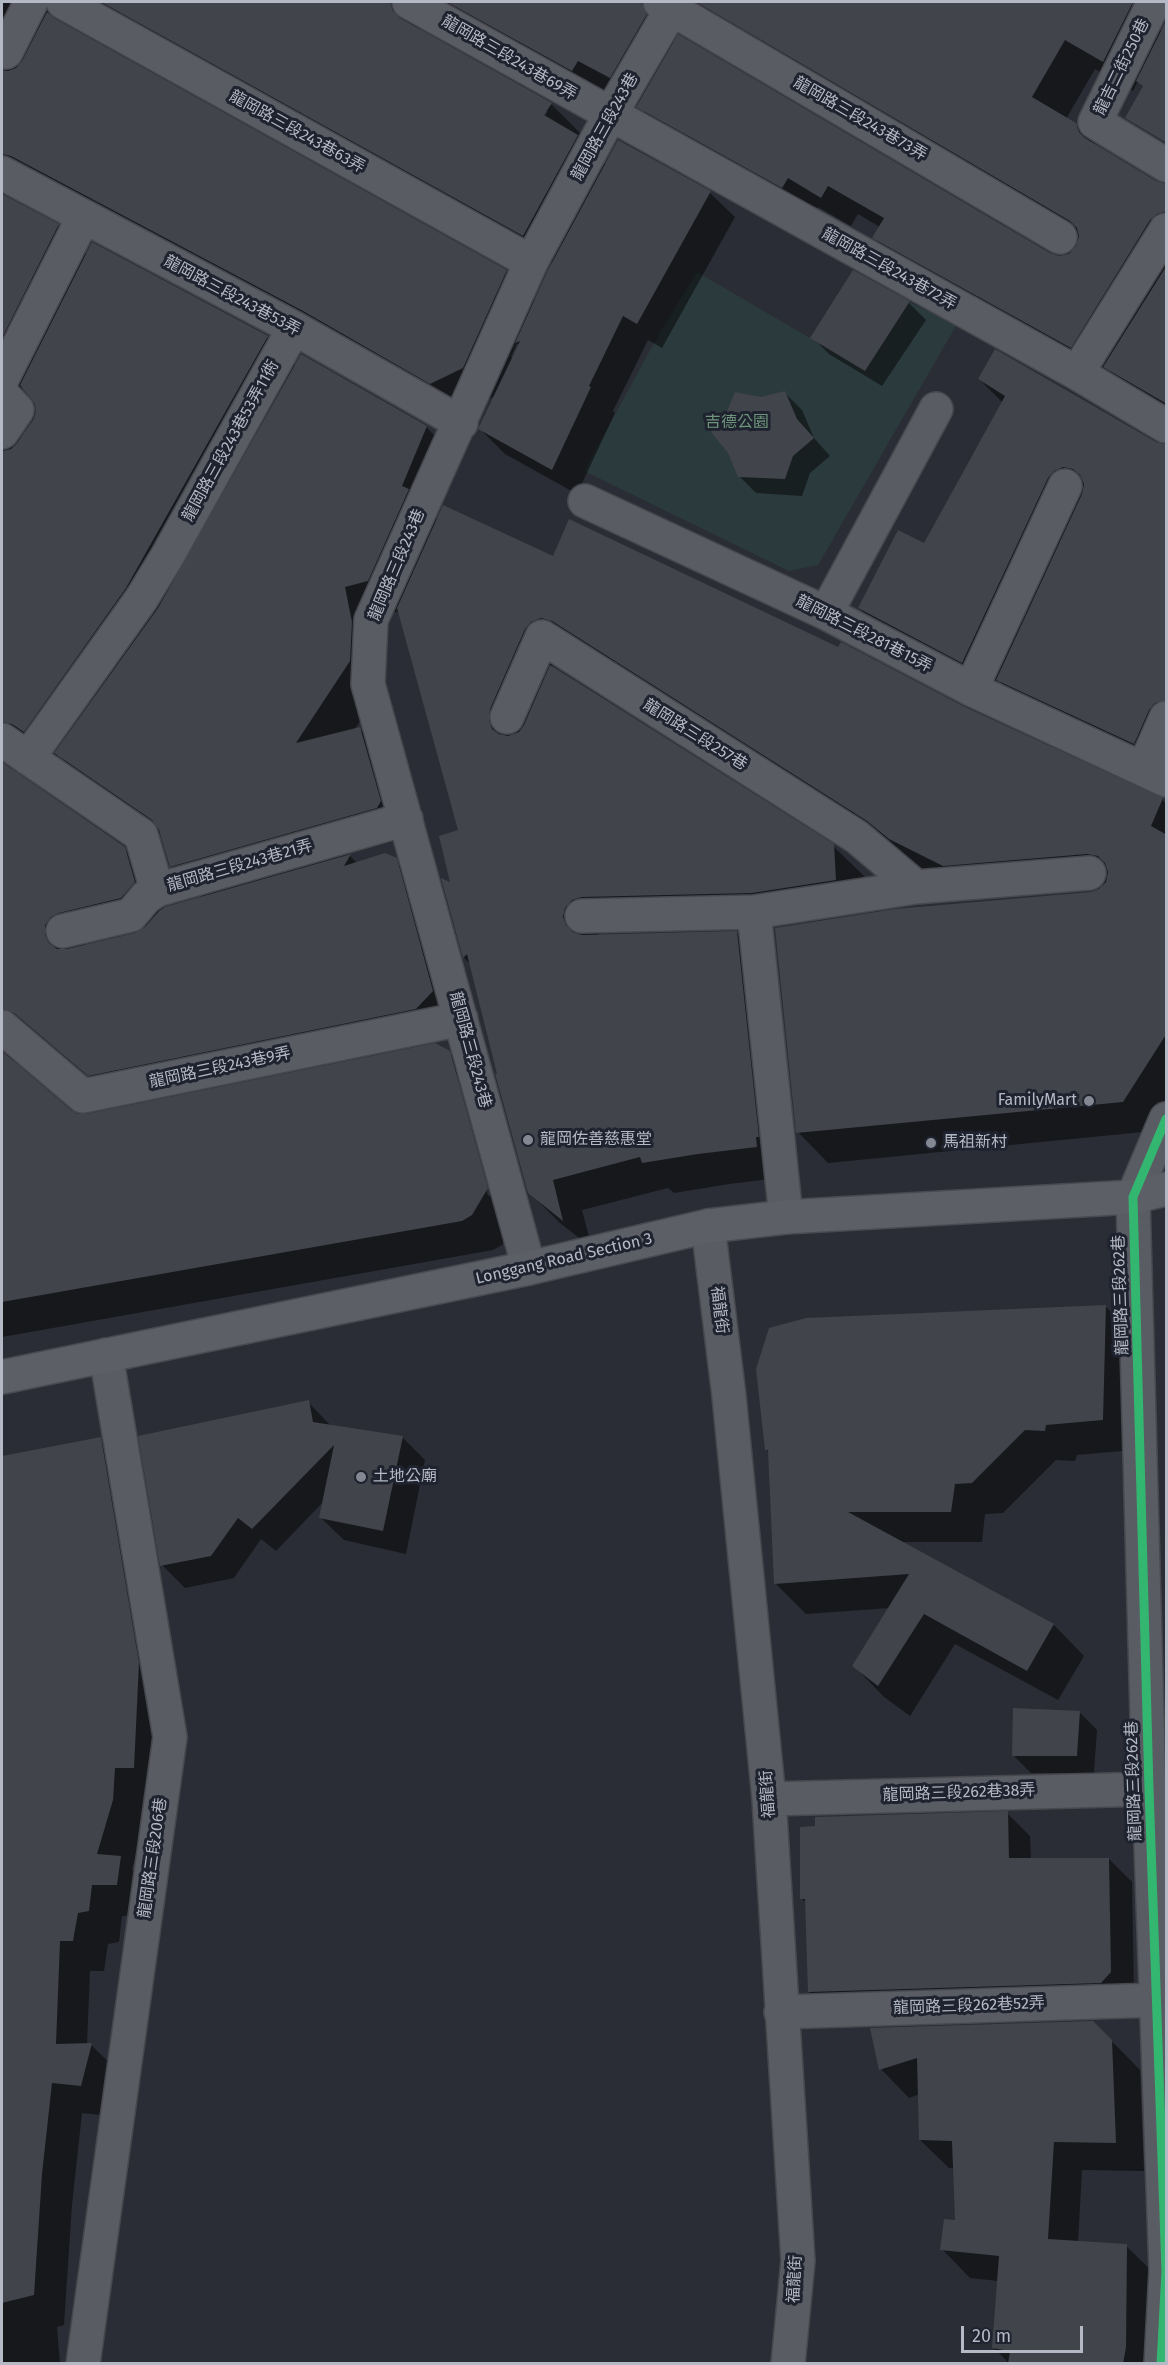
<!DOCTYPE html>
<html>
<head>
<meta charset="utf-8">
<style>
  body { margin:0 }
  #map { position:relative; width:1168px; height:2365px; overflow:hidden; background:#2a2d35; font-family:"Fira Sans",sans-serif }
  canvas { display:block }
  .frame { position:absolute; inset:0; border:3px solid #b4b9c5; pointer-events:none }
  .scale { position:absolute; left:961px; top:2326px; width:122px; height:27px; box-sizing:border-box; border:3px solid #b4b9c5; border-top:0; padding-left:8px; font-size:18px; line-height:21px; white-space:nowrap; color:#b4b9c5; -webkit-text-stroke:4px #1e232f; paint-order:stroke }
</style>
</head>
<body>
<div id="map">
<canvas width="1168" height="2365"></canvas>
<div class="frame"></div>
<div class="scale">20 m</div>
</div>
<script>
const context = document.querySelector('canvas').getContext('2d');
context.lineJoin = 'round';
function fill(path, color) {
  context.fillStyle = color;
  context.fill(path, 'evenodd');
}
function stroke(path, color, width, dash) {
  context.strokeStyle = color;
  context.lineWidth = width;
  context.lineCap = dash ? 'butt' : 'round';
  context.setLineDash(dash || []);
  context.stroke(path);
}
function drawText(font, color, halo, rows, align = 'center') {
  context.font = font + ' "Fira Sans","Noto Sans TC",sans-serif';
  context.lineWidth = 6;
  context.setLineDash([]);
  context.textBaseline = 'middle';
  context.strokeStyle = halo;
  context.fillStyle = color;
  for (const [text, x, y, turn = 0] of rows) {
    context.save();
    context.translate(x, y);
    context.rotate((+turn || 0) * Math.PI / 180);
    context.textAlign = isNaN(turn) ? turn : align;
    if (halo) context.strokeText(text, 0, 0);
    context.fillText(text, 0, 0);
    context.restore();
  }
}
fill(new Path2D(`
  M697,272L810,338L909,302L957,324L818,565L789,571L584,471L659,334Z`), '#2b3a3d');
fill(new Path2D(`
  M2,2H1129L1162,32L1144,87L1138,81L1133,91L1095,69L1066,119L1075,124L1100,149L1166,191V415L1135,396L1106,368L1101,377L903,267L874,237L880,227L858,214L851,226L818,207L812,216L668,136L639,106L608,90L602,100L422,22L420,31L551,104L581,134L578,138L606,165L619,142L710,193L735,217L662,348L648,340L613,411L615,413L577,494L505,454L480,429L495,396L461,413L2,154ZM60,12L103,15L553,264L536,301L506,271L50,16ZM700,15L1080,238L1078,247L1069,255L1059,257L1050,255L675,43L670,33ZM545,111H548L541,122ZM517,343L519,345L513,358L511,357Z
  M2,208L58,226L87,255L267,337L296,366L426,427L456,457L432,515L438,520L554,558L962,707L1162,799L1166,804V1111L1153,1131L828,1163L798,1132L1091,893L1100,890L1104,885L974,896L921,869L899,851L555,660L552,667L833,846L864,876L866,910L603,930L597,936L737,933L767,963L787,1177L729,1184L674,1193L668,1188L582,1210L592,1248L560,1223L529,1192L472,965L464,958L443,881L452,885L460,831L399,611L375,617L380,692L354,730L360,729L390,759L407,838L348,854L357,863L396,860L426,890L463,1021L120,1105L46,1043L37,1038L13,1054L14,1064L77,1115L86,1116L449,1052L479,1082L508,1237L502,1245L493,1250L2,1337ZM22,386L36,403L37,412L21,440L13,429L15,402ZM58,755L87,783L162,835L171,866L203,898L164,910L155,879L124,848L13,770L16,760L54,761ZM142,930L136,935L82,946L89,942ZM455,1075H458L491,1195L488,1196Z
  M909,303L926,320L882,386L829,354L812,337Z
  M979,379L1166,446V767L1027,709L998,680L992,692L889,638L859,608L925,545L1003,403Z
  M785,393L802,410L814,438L830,456L810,473L802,496L756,493L739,476L761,399Z
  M1105,1306L1136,1337L1133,1450L1077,1455L1075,1461L1056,1460L1003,1513L985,1514L982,1542H900L1054,1625L1084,1656L1058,1700L955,1644L910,1716L884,1697L854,1666L890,1608L806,1614L775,1583L770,1453L766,1449Z
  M308,1402L331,1426L402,1437L425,1460L406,1554L344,1540L321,1518L324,1501L276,1551L261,1539L234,1578L185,1588L162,1565Z
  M100,1438L131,1469L169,1694L143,1831L132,1869L151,1888L147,1915L122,1916L119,1942L108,1944L104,1971H90L87,2045H91L122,2075L112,2116L82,2113L72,2205L64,2325L57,2327L60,2364H2V1457Z
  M1080,1713L1097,1730L1094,1773H1031L1014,1756Z
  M1007,1813L1030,1836L1031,1860L1109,1859L1132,1882L1134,1995L832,2015L809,1992L807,1903L802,1899Z
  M1093,2022L1140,2070L1144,2171L1082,2170L1078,2242L1126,2246L1155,2274L1154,2364H1006L1007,2361L993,2347L998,2281L970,2278L942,2249L957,2222L955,2168H949L920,2140V2094L909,2098L881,2069L872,2029Z`), '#0007');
fill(new Path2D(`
  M101,2H390L393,11L400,18L552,103L544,115L578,135L523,236Z
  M447,2H641L647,14L610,78L578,61L572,71Z
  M696,2H1133L1103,62L1065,40L1032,97L1076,123L1079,132L1085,138L1156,181L1167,184V211L1157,214L1150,220L1071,348L872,238L884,218L828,186L821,198L788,178L782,188L636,107L678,34L1050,253L1059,256L1069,254L1076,246L1079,237L1077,228L1070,221Z
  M47,12L54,18L507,270L463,368L430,384L303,311L11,156L2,154V70L8,71L16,68L22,61Z
  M1167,19V143L1125,118L1143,86L1136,81Z
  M618,140L711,191L637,324L623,316L589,386L591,387L552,470L478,429L520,341L515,343L548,270Z
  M2,194L59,224L2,338Z
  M92,242L268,336L126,588L24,732L12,724L2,722V451L11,449L17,443L33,420L36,412L35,404L20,385Z
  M1167,265V404L1103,367Z
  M853,270L910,301L865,371L810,338Z
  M995,349L1156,442L1167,445V700L1155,703L1149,710L1134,744L996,680L1082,494L1084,484L1080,475L1073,469L1063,467L1054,471L1048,478L962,663L858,608L898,530L924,543L1005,396L978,379Z
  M301,354L427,426L402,486L409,489L368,581L345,587L352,622L350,661L296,743L360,727L381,801L377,808L170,867L159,830L152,820L54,753L158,608Z
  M785,391L797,419L814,438L793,456L785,479L738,477L728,453L711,432L726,414L735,392L761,397Z
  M443,505L553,556L569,519L838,647L841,642L963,706L1163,798L1151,826L1167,835V1033L1123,1102L796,1133L775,928L895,909L1091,892L1099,889L1106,882L1108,872L1105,863L1098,856L1087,854L943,866L889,839L867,821L552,621L541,618L531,622L525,629L490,709L489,720L492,729L499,734L508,736L519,732L524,725L550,665L834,844L836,880L752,893L582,897L572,900L565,908L563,917L566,925L573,932L582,935L737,931L759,1137H756L757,1147L698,1154L642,1163L640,1157L553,1180L563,1221L528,1193L495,1073L497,1074L467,954L463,958L441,878L450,882L439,836L458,830L397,608Z
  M2,762L125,847L135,882L121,898L59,913L51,917L45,925V935L49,943L57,949H67L135,933L145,927L159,911L165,907L351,854L344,866L385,853L397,858L433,991L416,1009L88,1076L14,1013L2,1009Z
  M435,1043L450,1051L488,1188L472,1215L462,1221L2,1302V1051L71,1110L78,1114H86Z
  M1106,1305L1103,1420L1046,1425L1045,1431L1025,1430L972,1483L955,1484L951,1512H848L1054,1624L1027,1671L924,1614L878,1686L852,1666L909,1574L774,1584L768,1450H765L756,1369L769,1328L806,1318Z
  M309,1400L313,1422L403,1436L383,1531L319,1518L334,1445L252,1529L238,1518L211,1556L160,1566L138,1436Z
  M101,1437L139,1663L134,1768H115L113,1800L97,1854L121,1856L117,1885H92L89,1911L78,1913L73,1941H60L56,2044L92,2043L81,2086L52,2083L42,2174L34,2295L2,2303V1456Z
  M1013,1708L1080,1711L1077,1756H1012Z
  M1008,1811L1009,1858H1109L1111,1972L1101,1983L808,1992L805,1899H800V1827L815,1826V1817Z
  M1093,2021L1112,2040L1116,2143L1054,2142L1048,2239L1127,2244L1126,2347L1123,2364H1008L1010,2351L992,2348L999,2256L940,2250L944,2219L955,2220L952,2141L919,2140L917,2058L879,2070L870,2028Z`), '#41444a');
const minor = new Path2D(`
  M63,2L531,262
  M409,2L1077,373L1166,426
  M660,2L1060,237
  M1154,2L1095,122L1166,165
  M6,52L31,2
  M2,173L294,328L461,423
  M1077,373L1166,230
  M2,379L83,218
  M2,394L17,410L2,432
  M585,501L826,613L971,689L1166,780
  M826,613L936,409
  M971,689L1065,486
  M507,717L542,637L857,837L916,887
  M2,740L141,835L157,890L406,819
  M28,758L142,598L168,555L294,328
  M1144,768L1166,718
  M754,912L786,1217
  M582,916L754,912L916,887L1089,873
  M63,931L131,915L146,897L157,890
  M2,1027L83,1096L461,1019
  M708,1226L729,1396L769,1799L798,2261L788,2364
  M529,1268L368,684L371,620L531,262L610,115L672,8
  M769,1799L1149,1789
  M781,2012L1157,2000
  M83,2364L170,1737L106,1355
  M1161,2364L1166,2271L1149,1789L1133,1197L1166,1119`);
const major = new Path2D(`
  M2,1377L529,1268L708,1226L786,1217L1133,1197L1166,1189`);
stroke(minor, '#46484e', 36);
stroke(major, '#484a52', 36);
stroke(minor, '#5a5c63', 33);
stroke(major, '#5c5f65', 33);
stroke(new Path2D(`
  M1161,2364L1166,2271L1149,1789L1133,1197L1166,1119`), '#33b770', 9);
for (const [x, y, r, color] of [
  [1089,1101,6,"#848893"],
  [528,1140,6,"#848893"],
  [931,1143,6,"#848893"],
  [361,1477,6,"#848893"]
]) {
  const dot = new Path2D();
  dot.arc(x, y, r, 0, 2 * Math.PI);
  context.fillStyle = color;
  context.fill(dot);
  stroke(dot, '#1e232f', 2);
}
drawText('16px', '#b4b9c5', '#1e232f', [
  ["龍岡路三段243巷69弄",509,58,30],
  ["龍吉二街250巷",1122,67,-64],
  ["龍岡路三段243巷73弄",860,119,30],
  ["龍岡路三段243巷",605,127,-61],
  ["龍岡路三段243巷63弄",297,132,29],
  ["龍岡路三段243巷72弄",889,269,29],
  ["龍岡路三段243巷53弄",232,296,28],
  ["龍岡路三段243巷53弄11衖",231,441,-61],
  ["龍岡路三段243巷",397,565,-67],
  ["龍岡路三段281巷15弄",864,634,27],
  ["龍岡路三段257巷",695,735,32],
  ["龍岡路三段243巷21弄",240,866,-16],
  ["龍岡路三段243巷",470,1050,75],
  ["龍岡路三段243巷9弄",220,1068,-12],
  ["Longgang Road Section 3",564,1259,-13],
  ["龍岡路三段262巷",1121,1295,-92],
  ["福龍街",719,1310,83],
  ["龍岡路三段262巷",1134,1781,-92],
  ["龍岡路三段262巷38弄",959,1793,-2],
  ["福龍街",768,1794,-94],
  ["龍岡路三段206巷",153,1858,-82],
  ["龍岡路三段262巷52弄",969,2006,-2],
  ["福龍街",795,2279,-87]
]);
drawText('16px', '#6e947b', '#1e232f', [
  ["吉德公園",737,423]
]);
drawText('16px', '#b4b9c5', '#1e232f', [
  ["FamilyMart",1077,1101,"right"],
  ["龍岡佐善慈惠堂",540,1140],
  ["馬祖新村",943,1143],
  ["土地公廟",373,1477]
], 'left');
</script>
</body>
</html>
